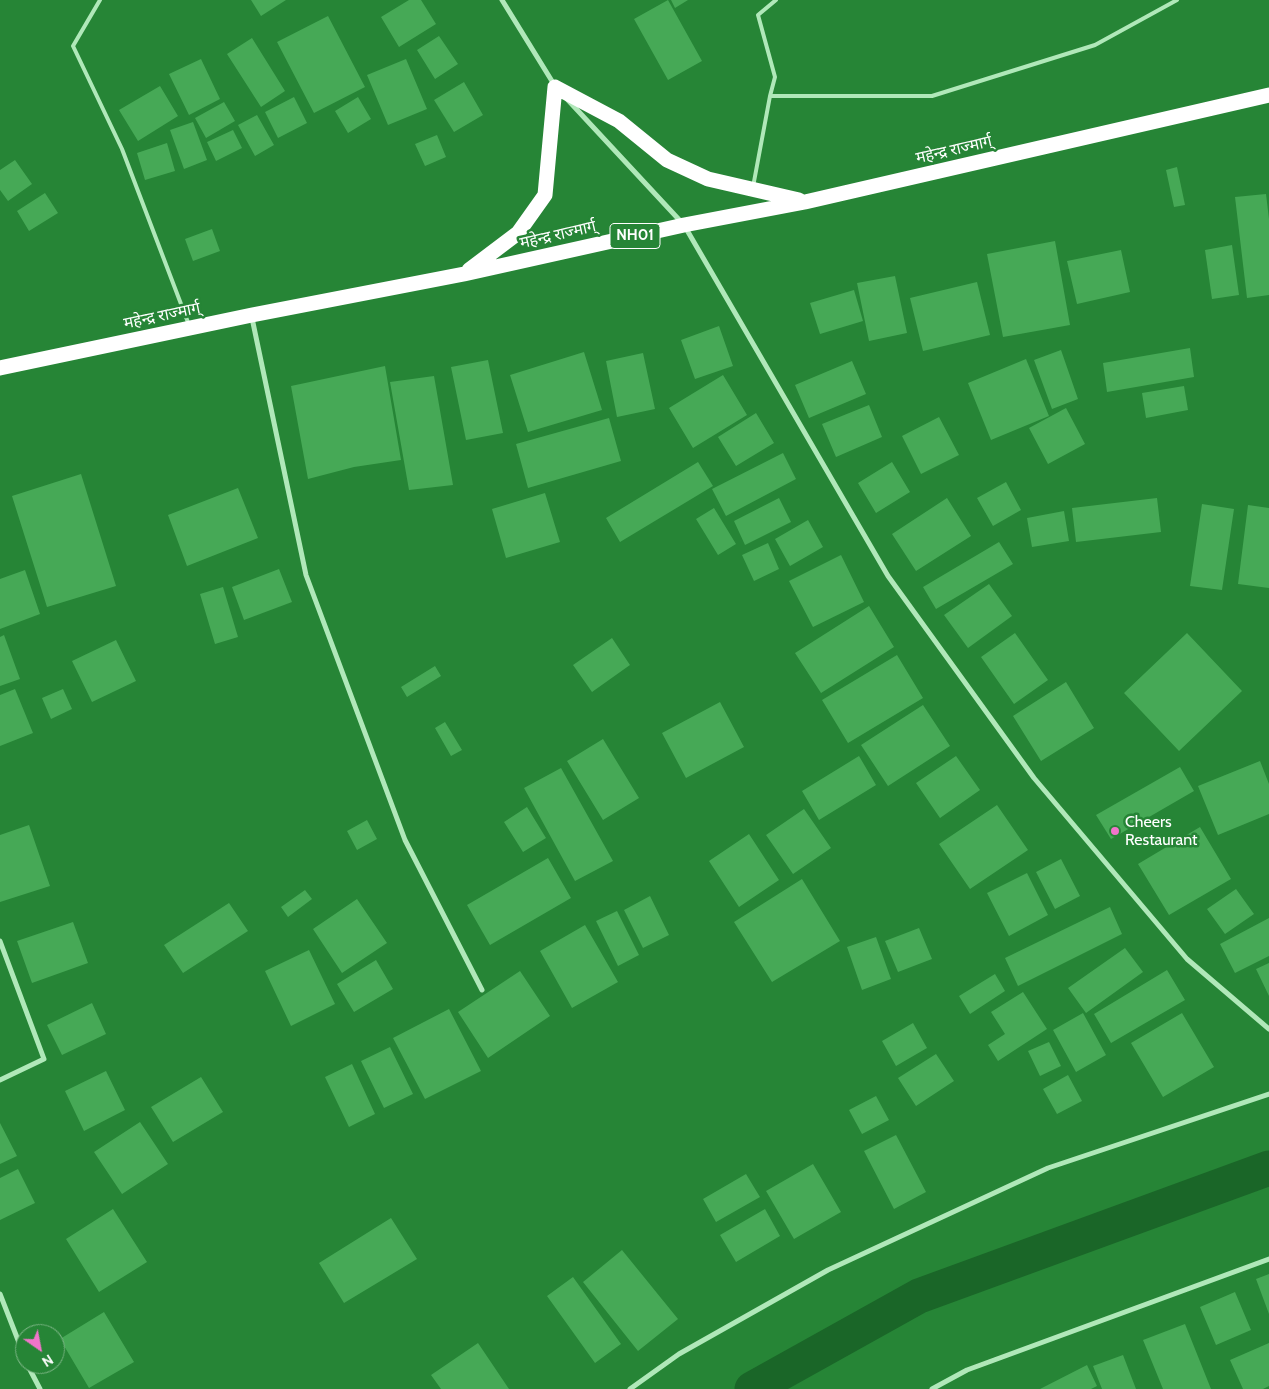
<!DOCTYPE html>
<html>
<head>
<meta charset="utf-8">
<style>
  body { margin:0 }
  #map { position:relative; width:1269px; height:1389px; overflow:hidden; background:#268536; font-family:Cabin,sans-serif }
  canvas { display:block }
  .north { position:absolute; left:15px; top:1324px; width:50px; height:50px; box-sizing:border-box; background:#268536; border:1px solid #7db686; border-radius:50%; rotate:147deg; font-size:14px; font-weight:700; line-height:20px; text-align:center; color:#fff }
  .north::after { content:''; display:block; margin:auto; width:18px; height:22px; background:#f175ca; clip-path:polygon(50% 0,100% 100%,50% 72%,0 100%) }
</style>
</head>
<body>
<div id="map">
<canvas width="1269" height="1389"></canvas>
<div class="north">N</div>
</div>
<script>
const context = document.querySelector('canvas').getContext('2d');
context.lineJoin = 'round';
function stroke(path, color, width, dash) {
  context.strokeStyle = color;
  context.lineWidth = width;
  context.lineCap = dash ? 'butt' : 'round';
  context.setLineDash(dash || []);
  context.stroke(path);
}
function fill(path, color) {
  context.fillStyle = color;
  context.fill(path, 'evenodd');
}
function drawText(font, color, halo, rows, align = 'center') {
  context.font = font + ' Cabin,"Noto Sans Devanagari",sans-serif';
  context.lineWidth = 5;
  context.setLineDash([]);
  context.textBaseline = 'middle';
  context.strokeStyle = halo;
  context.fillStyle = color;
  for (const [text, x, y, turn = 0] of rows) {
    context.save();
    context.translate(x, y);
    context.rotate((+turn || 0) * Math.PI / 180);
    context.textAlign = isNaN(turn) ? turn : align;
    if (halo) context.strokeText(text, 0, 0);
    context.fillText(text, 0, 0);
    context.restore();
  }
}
stroke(new Path2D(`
  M752,1389L919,1296L1269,1168`), '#1a6628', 35);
fill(new Path2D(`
  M251,0H286L261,16Z
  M409,0H421L436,24L399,47L381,17Z
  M668,0L702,61L668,80L634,19Z
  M671,0H688L675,8Z
  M328,16L365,87L314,113L277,42Z
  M439,36L458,64L435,79L417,50Z
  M252,38L285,91L261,107L227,54Z
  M201,59L220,99L189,115L169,74Z
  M406,59L427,109L388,125L367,75Z
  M464,82L483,115L454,132L434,100Z
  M160,86L178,116L138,141L119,110Z
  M294,97L307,123L278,138L265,112Z
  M358,97L371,119L348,133L335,111Z
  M224,102L235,121L206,138L195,118Z
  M257,115L274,145L255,156L238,125Z
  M193,122L207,160L184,169L170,130Z
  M233,130L242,148L216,161L207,142Z
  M437,135L446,157L425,166L415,144Z
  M167,143L175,171L145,180L137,153Z
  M15,160L32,184L8,201L0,190V170Z
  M1177,167L1185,205L1174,207L1166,170Z
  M45,193L58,213L29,231L17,211Z
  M1266,194L1269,219V295L1247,298L1235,197Z
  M212,229L220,251L193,261L185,239Z
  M1055,241L1070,325L1003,337L987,254Z
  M1232,245L1239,295L1212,299L1205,250Z
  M1121,250L1130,292L1077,304L1067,261Z
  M895,276L907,333L869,341L857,283Z
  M977,282L990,335L923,351L910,298Z
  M854,290L863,321L820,334L810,303Z
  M719,326L733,366L695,379L681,340Z
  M1190,348L1194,377L1107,392L1103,363Z
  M1061,350L1078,399L1052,409L1034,360Z
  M584,352L602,410L528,432L510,375Z
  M643,353L655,409L617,417L606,361Z
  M1026,359L1049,416L991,440L968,383Z
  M488,360L503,433L466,440L451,367Z
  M852,361L866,394L809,418L795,385Z
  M385,366L401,460L354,467L308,479L291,386Z
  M723,375L747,415L693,448L669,408Z
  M434,376L453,485L409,490L390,382Z
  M1184,386L1188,410L1146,418L1142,393Z
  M869,405L882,437L836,457L822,424Z
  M1066,408L1085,444L1048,464L1029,428Z
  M756,413L774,443L736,466L718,437Z
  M939,417L959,455L921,474L902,436Z
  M609,418L621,461L528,488L516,444Z
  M783,453L796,479L726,516L712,489Z
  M698,462L713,486L620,542L606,518Z
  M892,462L910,492L876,513L858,483Z
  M81,474L116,586L47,607L12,496Z
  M1006,482L1021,510L993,526L977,498Z
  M238,488L258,538L187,566L168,515Z
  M545,493L560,542L506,558L492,509Z
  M779,498L791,522L745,545L734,521Z
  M947,498L971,536L916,571L892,534Z
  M1157,498L1161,532L1076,542L1072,508Z
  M1202,504L1234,509L1222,590L1190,586Z
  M1248,505L1269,508V588L1238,584Z
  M714,508L736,544L718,555L696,519Z
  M1064,511L1069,541L1032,547L1027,518Z
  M808,520L823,547L790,566L775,539Z
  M999,542L1013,564L936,609L923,587Z
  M768,543L779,569L754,581L742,555Z
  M841,555L864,602L813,627L789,581Z
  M279,569L292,602L244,620L232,587Z
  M25,570L40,614L0,629V579Z
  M989,584L1012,616L968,648L944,615Z
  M223,587L238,637L215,644L200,594Z
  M869,606L894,647L821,693L795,653Z
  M1015,633L1048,680L1014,704L981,657Z
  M1187,633L1242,691L1179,751L1124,693Z
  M4,635L20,679L0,686V637Z
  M612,638L630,665L592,692L573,665Z
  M116,640L136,681L92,702L72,661Z
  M897,655L923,698L848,743L822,700Z
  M435,666L441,676L407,697L401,687Z
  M1066,682L1094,728L1041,761L1013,716Z
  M15,689L33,733L0,746V695Z
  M63,689L72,709L51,719L42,698Z
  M720,702L744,747L686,778L662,733Z
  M923,705L950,746L888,786L861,745Z
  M445,722L462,750L451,756L435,728Z
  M603,739L639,798L603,820L567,761Z
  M859,756L876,785L819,820L802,791Z
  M956,756L980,790L940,818L916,783Z
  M1260,761L1269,784V814L1218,835L1198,786Z
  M1180,767L1194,791L1111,839L1096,815Z
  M561,768L613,861L575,881L524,788Z
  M997,805L1028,850L970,889L939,844Z
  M527,807L546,838L523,852L504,822Z
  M804,809L831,848L793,874L766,835Z
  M367,820L377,839L357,850L347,831Z
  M29,825L50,886L0,902V835Z
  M1200,827L1231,879L1169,915L1138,864Z
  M749,834L779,880L739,907L709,861Z
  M548,858L571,898L490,945L467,905Z
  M1061,859L1080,896L1055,909L1036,872Z
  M1027,873L1048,915L1009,936L987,893Z
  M802,879L840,941L772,982L734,922Z
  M1236,889L1254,914L1225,934L1207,909Z
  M305,890L312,899L288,917L281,907Z
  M650,896L669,935L643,948L624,910Z
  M357,899L387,943L342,973L313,929Z
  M229,903L248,931L183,973L164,945Z
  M1110,907L1122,934L1018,986L1005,958Z
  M617,911L639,955L618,966L596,921Z
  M1269,918V956L1235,973L1220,944Z
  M73,922L88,963L32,983L17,941Z
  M585,925L618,982L572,1008L540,951Z
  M919,928L932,959L898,972L885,941Z
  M876,937L891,979L862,990L847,947Z
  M1125,948L1143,972L1086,1013L1068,988Z
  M309,950L335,1004L291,1026L265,971Z
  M376,960L393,989L354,1012L337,984Z
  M1269,963V996L1256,969Z
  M1167,970L1185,1000L1111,1043L1094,1014Z
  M520,971L550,1016L488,1058L458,1012Z
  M995,974L1005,991L970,1014L959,996Z
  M1023,992L1047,1029L998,1061L988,1045L1005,1034L991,1012Z
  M92,1003L106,1034L62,1055L47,1025Z
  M449,1009L481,1071L425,1099L393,1038Z
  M1083,1013L1106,1055L1076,1072L1053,1030Z
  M1182,1013L1214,1067L1163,1097L1131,1043Z
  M913,1023L927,1048L896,1066L882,1041Z
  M1049,1042L1061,1066L1040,1076L1028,1051Z
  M390,1047L413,1094L384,1108L361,1061Z
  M936,1054L954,1081L916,1106L898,1078Z
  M352,1064L375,1114L349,1127L325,1077Z
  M106,1071L125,1110L84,1131L65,1091Z
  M1068,1075L1082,1101L1057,1114L1043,1089Z
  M201,1077L223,1112L173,1142L151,1107Z
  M876,1096L889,1120L862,1134L849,1110Z
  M140,1122L168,1164L122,1194L94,1152Z
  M0,1123L17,1156L0,1164Z
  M896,1135L926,1192L894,1209L864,1151Z
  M813,1164L841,1212L794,1239L766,1191Z
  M18,1169L35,1203L0,1220V1178Z
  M746,1174L760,1197L716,1222L703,1199Z
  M113,1209L147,1262L99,1292L66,1239Z
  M765,1209L780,1236L736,1262L720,1235Z
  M391,1218L417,1259L344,1303L319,1263Z
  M622,1250L678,1319L638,1351L583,1282Z
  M1269,1274V1314L1256,1279Z
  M573,1277L621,1344L595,1363L547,1296Z
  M1235,1292L1251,1330L1216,1345L1200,1307Z
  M104,1312L134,1362L89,1388L60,1339Z
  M1185,1324L1211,1389H1163L1143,1340Z
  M478,1343L509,1389H441L431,1375Z
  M1269,1343V1386L1263,1389H1243L1230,1360Z
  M1123,1355L1136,1389H1102L1093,1366Z
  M1087,1365L1097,1386L1091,1389H1040Z`), '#46a956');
stroke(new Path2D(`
  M100,0L73,46L122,149L189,325
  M770,96L775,77L758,15L776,0
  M753,187L770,96H932L1095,45L1177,0`), '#b0e8b9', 4);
stroke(new Path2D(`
  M502,0L555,86
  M567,99L684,225L888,576L1034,778L1187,959L1269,1029
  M252,318L306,575L405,840L482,990
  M0,941L44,1059L0,1080
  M0,1294L25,1358
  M27,1364L40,1389
  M630,1389L679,1354L828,1270L1048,1168L1269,1094
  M932,1389L967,1370L1269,1259`), '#b0e8b9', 5);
stroke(new Path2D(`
  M469,270L518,233L545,195L555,87L619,121L667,160L708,179L799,200
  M0,368L252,315L464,274L684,225L805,202L1269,95`), '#fff', 15);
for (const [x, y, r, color] of [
  [1115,831,5,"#f175ca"]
]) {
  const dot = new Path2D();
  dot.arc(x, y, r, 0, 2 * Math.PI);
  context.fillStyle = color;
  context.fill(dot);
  stroke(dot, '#268536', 2);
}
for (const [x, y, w] of [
  [635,236,50]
]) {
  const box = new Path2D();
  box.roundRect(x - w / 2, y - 12.5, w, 25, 4);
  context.fillStyle = '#268536';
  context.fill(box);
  stroke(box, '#fff', 1);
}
drawText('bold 15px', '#fff', null, [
  ["NH01",635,236]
]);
drawText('16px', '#fff', '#268536', [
  ["महेन्द्र राज्मार्ग्",954,150,-13],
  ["महेन्द्र राज्मार्ग्",558,235,-13],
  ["महेन्द्र राज्मार्ग्",162,316,-12]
]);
drawText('16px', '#fff', '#268536', [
  ["Cheers",1125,822],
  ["Restaurant",1125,840]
], 'left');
</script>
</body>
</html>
